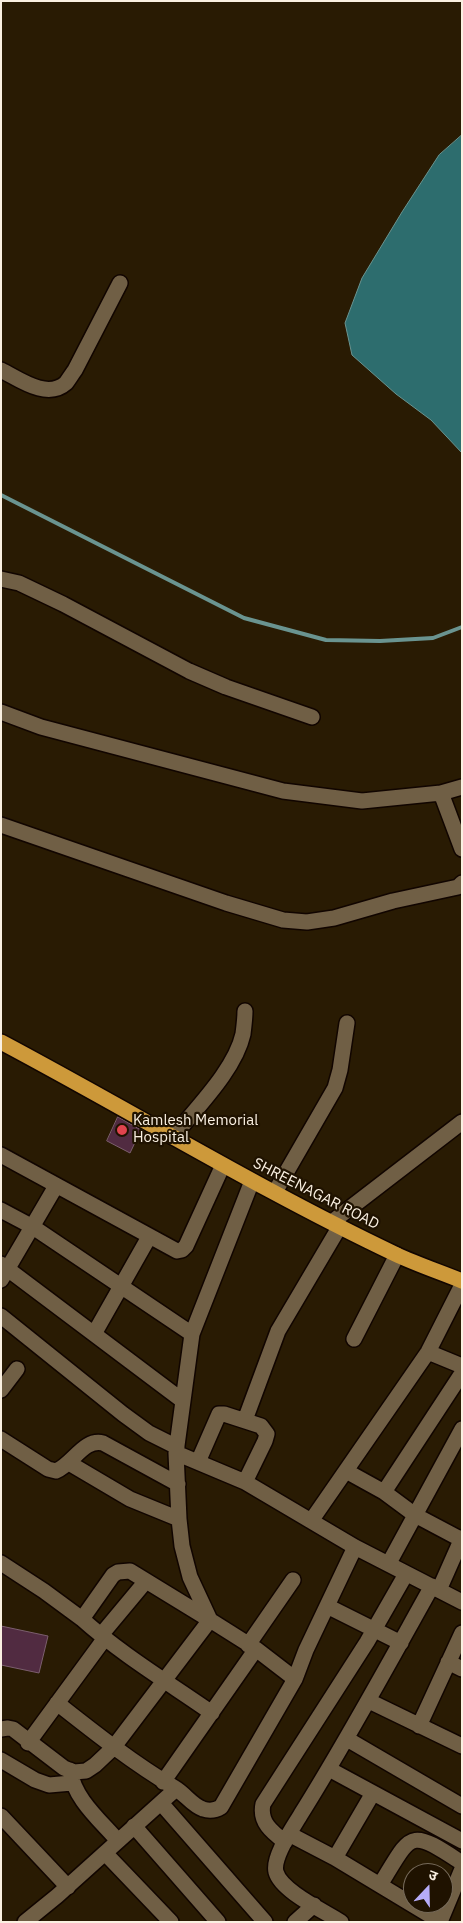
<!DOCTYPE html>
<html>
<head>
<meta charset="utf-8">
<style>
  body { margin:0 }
  #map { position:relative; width:463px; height:1923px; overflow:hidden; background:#291b03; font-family:"IBM Plex Sans","Noto Sans Devanagari",sans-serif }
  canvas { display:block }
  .frame { position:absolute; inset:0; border:2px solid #faf0e1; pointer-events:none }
  .north { position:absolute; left:403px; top:1863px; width:50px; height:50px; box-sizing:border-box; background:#1f1200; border:1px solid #776b5a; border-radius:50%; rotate:21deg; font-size:14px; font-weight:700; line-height:20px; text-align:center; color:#faf0e1 }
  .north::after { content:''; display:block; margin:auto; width:18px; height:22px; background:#b6acf8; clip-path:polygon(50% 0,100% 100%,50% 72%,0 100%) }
</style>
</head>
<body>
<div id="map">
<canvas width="463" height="1923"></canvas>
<div class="frame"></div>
<div class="north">उ</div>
</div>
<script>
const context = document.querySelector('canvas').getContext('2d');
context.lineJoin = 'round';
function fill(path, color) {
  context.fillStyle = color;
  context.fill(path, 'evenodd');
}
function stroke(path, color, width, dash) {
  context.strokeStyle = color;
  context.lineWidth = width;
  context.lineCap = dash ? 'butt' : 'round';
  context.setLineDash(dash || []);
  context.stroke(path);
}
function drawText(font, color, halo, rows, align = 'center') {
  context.font = font + ' "IBM Plex Sans",sans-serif';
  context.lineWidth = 4.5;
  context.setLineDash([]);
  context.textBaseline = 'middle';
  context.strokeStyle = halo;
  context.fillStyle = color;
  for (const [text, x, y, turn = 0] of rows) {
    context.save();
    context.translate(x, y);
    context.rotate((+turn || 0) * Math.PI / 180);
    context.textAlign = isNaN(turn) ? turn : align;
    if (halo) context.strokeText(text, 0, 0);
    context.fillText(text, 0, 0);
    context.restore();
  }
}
const water = new Path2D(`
  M462,135V453L431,420L396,394L352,355L345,323L362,278L402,212L439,155Z`);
fill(water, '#2d6d6e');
stroke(water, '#6a9490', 1);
stroke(new Path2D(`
  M1,495L244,618L326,640L380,641L433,638L462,627`), '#6a9490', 4);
const building = new Path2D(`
  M118,1117L141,1130L130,1153L107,1141Z
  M1,1626L48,1636L39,1673L1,1665Z`);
fill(building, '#512b41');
stroke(building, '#7c5f6e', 1);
const minor = new Path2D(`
  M1,370C19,379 47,400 66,383C69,379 72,374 75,370L120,283
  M1,579L19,583L63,604L189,671L226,687L312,717
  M1,712L41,727L283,791L362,801L441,793L462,787
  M441,793L462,849
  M1,825L226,903L283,920L307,922L334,918L393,901L458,887L462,883
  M173,1137C196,1108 235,1070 243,1034C244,1026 245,1018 245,1011
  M1,1155L177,1251L182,1250L186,1246L223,1165
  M252,1181L192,1334L176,1453L179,1519L182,1546L190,1577L210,1620L256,1649L295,1679L306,1650L355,1547
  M275,1192L335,1088L340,1070L347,1023
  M1,1210L33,1227L192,1334
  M332,1222L462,1122
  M1,1264L183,1401
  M1,1280L56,1186
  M1,1316L123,1414L149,1433L177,1447
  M94,1334L149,1237
  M354,1339L397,1255
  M428,1352L462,1366
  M1,1390L17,1369
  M245,1420L278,1331L340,1226
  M1,1439L48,1469L56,1471C73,1464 84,1438 103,1443L178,1484
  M176,1453L245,1482L355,1547L462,1602
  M198,1462L219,1414H224L261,1426L267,1434L265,1441L245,1482
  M69,1463L130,1499L179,1519
  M346,1471L384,1492L415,1515L462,1540
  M384,1492L462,1373
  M311,1521L428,1352L462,1285
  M1,1563L44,1591L82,1619
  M389,1563L462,1429
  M439,1590L462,1538
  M327,1606L401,1643
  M101,1635L146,1581
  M248,1645L293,1580
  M448,1662L462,1669
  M369,1701L462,1746
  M57,1703C95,1733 133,1763 175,1788C185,1794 193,1806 203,1809C209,1811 216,1810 221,1807L295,1679
  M419,1726L462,1633
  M1,1729L8,1728L13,1729L64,1768L74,1772L86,1771L95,1765L113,1748L210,1620L130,1571L118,1572L113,1575L82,1619C121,1654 169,1683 212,1713
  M347,1739L462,1806
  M28,1743L105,1638
  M1,1760L35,1780L49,1785L72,1783
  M329,1769L462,1841
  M70,1770C74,1799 100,1820 118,1841
  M163,1782L256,1649
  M161,1803L265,1922
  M1,1816L68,1887
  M134,1826L218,1922
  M289,1834L335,1858L441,1922
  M285,1842C272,1832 259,1822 263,1804L367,1642L406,1574
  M105,1853L171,1922
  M335,1858L373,1793
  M380,1885C412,1833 408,1827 462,1863
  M25,1922L57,1896L176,1789
  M295,1922L314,1905
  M341,1922C324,1911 281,1891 276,1872C272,1857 294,1826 301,1814C348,1739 389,1663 432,1586
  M440,1922L462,1869`);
const highway = new Path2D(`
  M1,1042C133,1112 260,1190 395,1254C416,1264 440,1272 462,1281`);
stroke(minor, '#110500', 18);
stroke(highway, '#110500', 18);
stroke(minor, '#705f45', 15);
stroke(highway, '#cd993a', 15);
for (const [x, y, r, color] of [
  [122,1130,6,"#e0444e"]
]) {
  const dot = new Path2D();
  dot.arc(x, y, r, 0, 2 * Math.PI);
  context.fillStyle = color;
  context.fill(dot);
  stroke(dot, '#1f1200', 2);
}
drawText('15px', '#faf0e1', '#1f1200', [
  ["Kamlesh Memorial",133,1121],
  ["Hospital",133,1138]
], 'left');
drawText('15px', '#faf0e1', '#1f1200', [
  ["SHREENAGAR ROAD",316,1194,27]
]);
</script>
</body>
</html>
